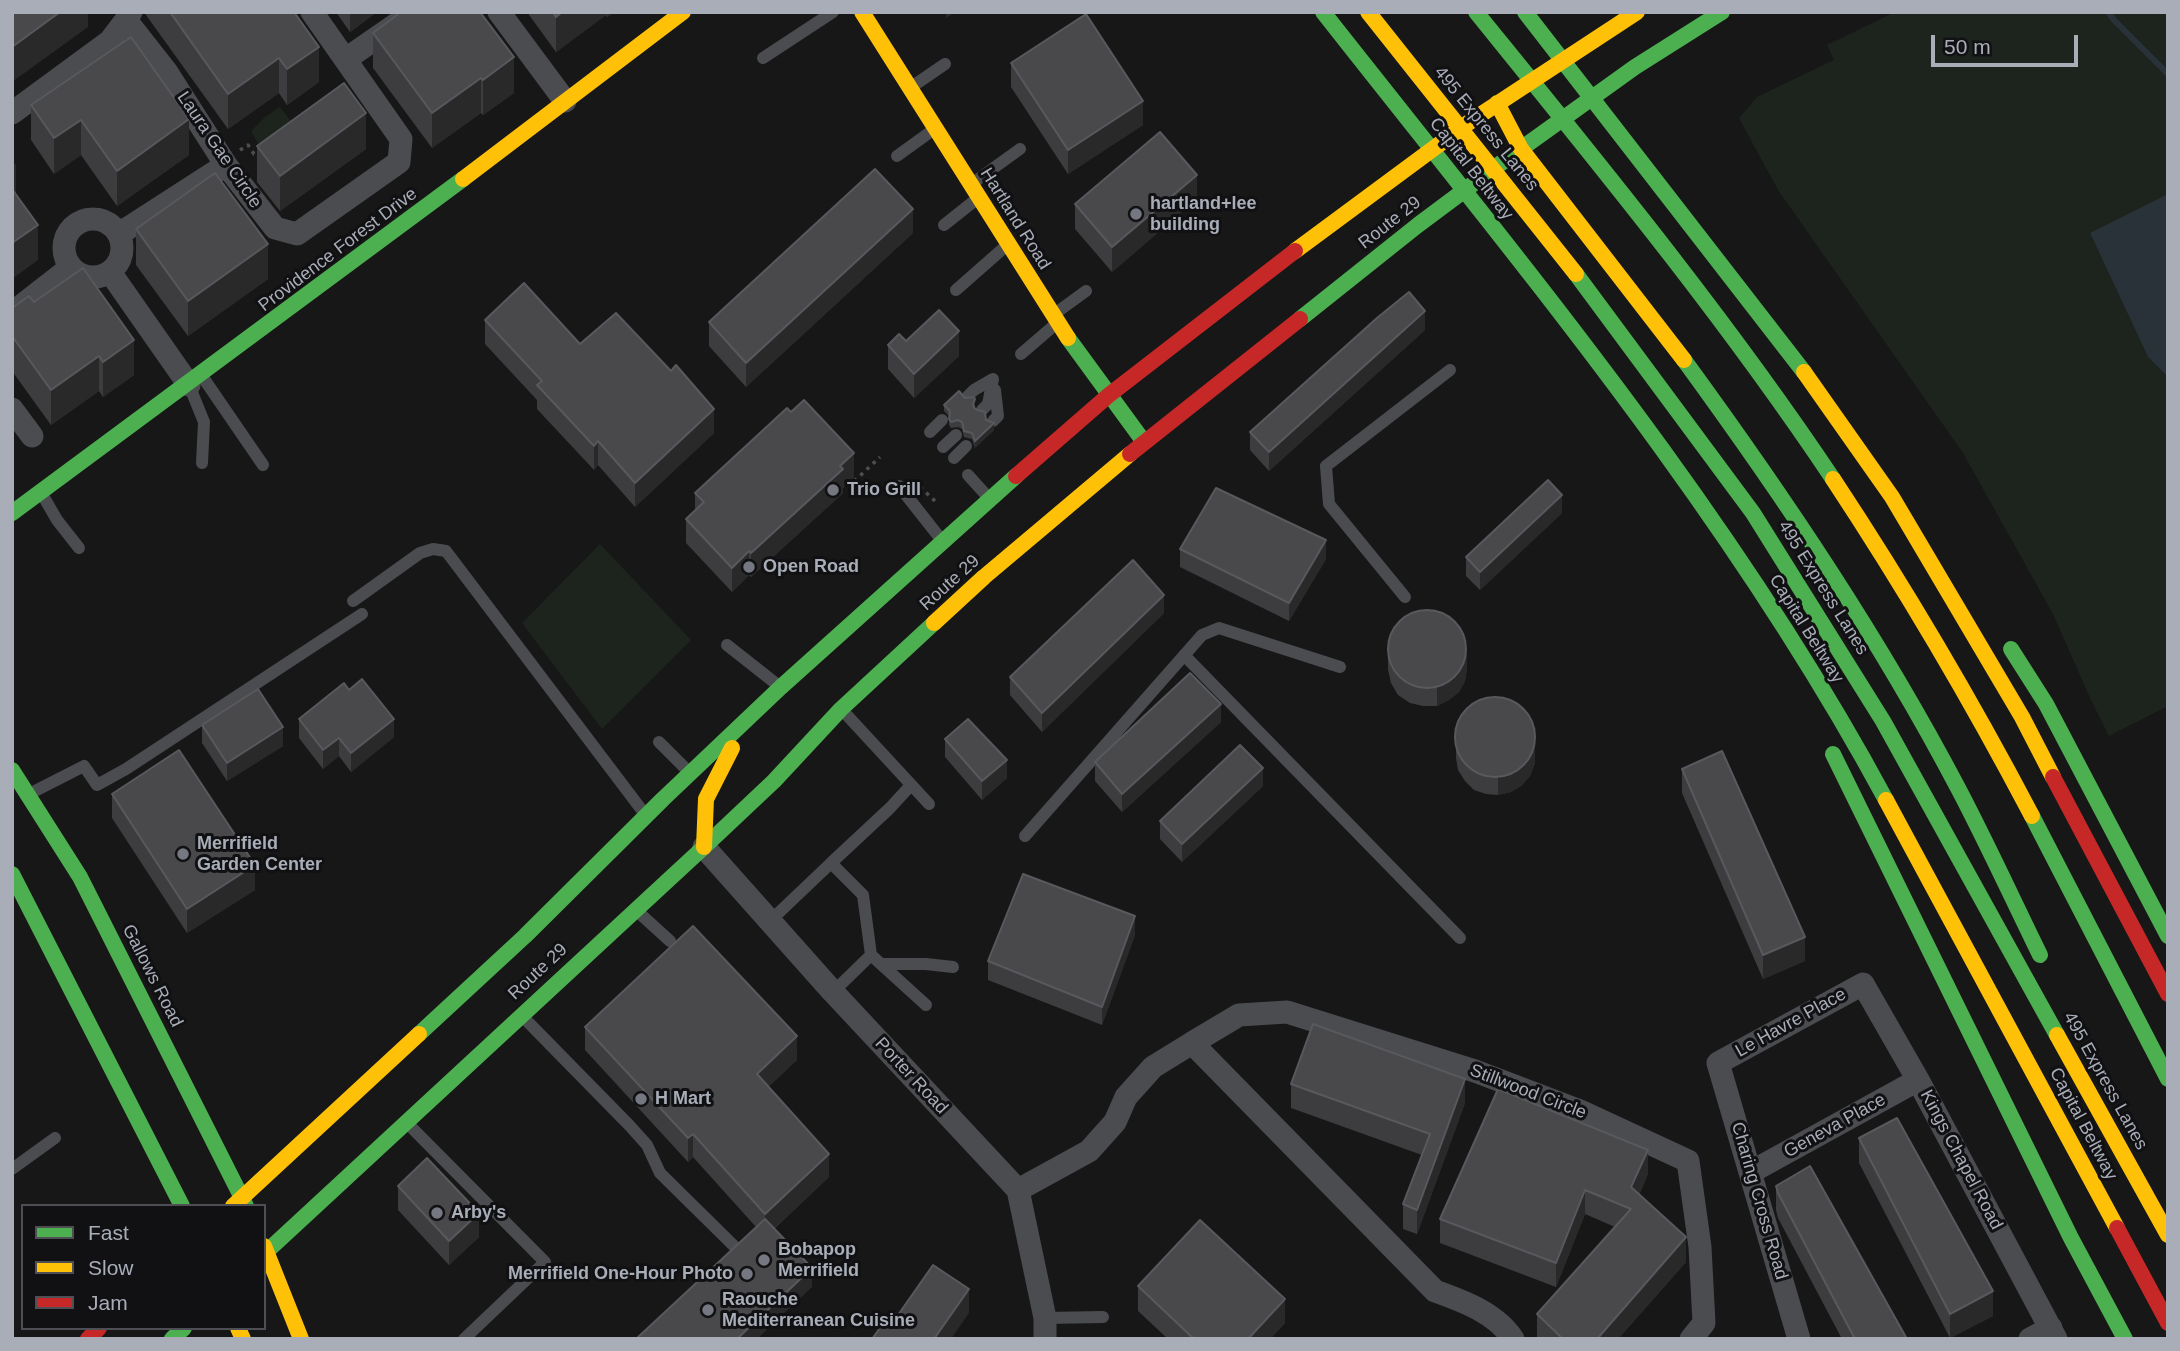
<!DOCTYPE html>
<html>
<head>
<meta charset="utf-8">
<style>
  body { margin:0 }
  #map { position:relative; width:2180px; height:1351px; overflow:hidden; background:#171717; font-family:Helvetica,sans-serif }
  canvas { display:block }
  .frame { position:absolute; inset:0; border:14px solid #a8adb8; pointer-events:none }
  .legend { position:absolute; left:21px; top:1204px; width:245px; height:126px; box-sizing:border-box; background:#111113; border:2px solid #4d4f55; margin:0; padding:9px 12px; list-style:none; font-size:21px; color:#a8adb8 }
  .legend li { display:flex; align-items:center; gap:14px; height:35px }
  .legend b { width:35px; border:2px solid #4d4f55 }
  .scale { position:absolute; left:1931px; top:35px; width:147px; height:32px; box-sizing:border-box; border:4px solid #a8adb8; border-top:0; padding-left:9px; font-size:21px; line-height:24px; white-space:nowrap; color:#a8adb8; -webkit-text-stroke:5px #111113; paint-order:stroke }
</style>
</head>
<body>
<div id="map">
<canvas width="2180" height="1351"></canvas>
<div class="frame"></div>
<ul class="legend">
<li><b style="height:9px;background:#4caf50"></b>Fast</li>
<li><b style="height:9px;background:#ffc107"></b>Slow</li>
<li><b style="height:9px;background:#c62828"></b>Jam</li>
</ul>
<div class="scale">50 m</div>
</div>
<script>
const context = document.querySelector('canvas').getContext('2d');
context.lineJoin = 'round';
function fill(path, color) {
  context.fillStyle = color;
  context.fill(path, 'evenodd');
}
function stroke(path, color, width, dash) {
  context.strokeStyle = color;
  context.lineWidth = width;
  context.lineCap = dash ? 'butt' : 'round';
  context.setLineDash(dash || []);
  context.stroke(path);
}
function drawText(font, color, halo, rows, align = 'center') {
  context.font = font + ' Helvetica,sans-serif';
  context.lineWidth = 6;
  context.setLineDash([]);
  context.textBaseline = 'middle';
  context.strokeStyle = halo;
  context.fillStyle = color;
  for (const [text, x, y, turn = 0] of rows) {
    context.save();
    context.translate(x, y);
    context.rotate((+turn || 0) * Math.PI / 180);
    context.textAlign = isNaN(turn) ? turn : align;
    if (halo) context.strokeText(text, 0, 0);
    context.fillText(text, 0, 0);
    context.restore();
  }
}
fill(new Path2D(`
  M1895,12H2168V194L2090,233L2148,357L2168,377V706L2109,736L2090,698L2053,614L1963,453L1778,190L1739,118L1757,97L1834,60L1827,45Z
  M280,107L290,120V131L264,147L258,143L251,131L265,117Z
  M600,544L691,640L602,729L522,623Z`), '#1d241e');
fill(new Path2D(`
  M2168,194V377L2148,357L2090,233Z`), '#2a3239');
stroke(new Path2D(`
  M2108,12L2114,20L2168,74`), '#2a3239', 6);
stroke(new Path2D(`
  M240,150L248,145L254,154L261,155
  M848,487L880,457
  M920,487L936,502`), '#4d4e52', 3.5, [3.5, 5]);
stroke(new Path2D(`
  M763,58L833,12
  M910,88L945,64
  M897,156L933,130
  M970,185L1020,149
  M944,225L978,198
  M956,290L1006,246
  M1053,315L1086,291
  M1021,354L1057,323
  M202,376L263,465
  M189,385L204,422L202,463
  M968,396L974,390L993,379L988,404L982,410
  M993,421L998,416L995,390
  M930,432L942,420
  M943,447L956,435
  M954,458L966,446
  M968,475L987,496
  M899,486L940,538
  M42,494L57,520L79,548
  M1405,597L1329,504L1326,466L1450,370
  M353,601L420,553L433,549L446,551L644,813
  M727,645L779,686
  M1184,655L1460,938
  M844,712L929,804
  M659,742L688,771
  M31,793L84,766L97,785L126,769L362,614
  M1025,836L1202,635L1219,628L1340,667
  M831,863L890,808L911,785
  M637,911L670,941
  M770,921L831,863L863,895L871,955L926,1005
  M883,964H926L953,967
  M833,992L871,955
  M524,1018L629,1125L647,1145L660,1173L734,1246
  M409,1125L545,1262L464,1339
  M12,1169L55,1138
  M1045,1318L1103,1317`), '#4b4c50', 12);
stroke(new Path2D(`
  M131,12L126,20L166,71L226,165L275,228L297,234L399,162L401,139L312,12
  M499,12L565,101
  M346,59L414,12
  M12,113L110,41L126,20
  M64 248a29 29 0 1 1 58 0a29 29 0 1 1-58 0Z
  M119,234L226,165
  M110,272L189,385
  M12,313L71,267
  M12,409L32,436
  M704,847L833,992L1018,1190L1045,1318V1339
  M1751,1172L1918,1080
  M1018,1190L1089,1151L1115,1122L1126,1097L1153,1067L1192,1043
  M1513,1339C1496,1313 1463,1301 1435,1291L1192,1043L1239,1015L1287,1012L1475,1071L1580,1111L1688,1161L1700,1247L1704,1323L1691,1339
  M1799,1339L1718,1063L1863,984L1918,1080L2056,1339
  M2030,1339L2051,1328`), '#4b4c50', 23);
stroke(new Path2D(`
  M1323,12C1522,265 1732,514 1886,800
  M1476,12C1599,164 1724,316 1833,479
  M1525,12L1804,372
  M1576,274L1753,513L1883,721L2057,1035
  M1300,319L1418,225L1497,166L1635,67L1722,12
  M1068,338L1144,442
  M1684,360C1784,497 1879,638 1958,788C1987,843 2013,900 2040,955
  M12,513L463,179
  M2011,649L2046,704L2168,936
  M1833,754L2071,1238L2125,1339
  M12,770L80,877L246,1206
  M2032,816L2168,1079
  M12,874L182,1206
  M419,1034L525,936L663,799L781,687L1016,476
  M264,1254L704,847L774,781L841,709L934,623
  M172,1339L184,1328`), '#4caf50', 16);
stroke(new Path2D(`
  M862,12L1068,338
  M1368,12L1576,274
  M1497,103L1521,149L1684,360
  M463,179L683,12
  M1295,251L1468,123L1637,12
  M1804,372L1892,497L2022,717L2053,777
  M1833,479C1905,588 1971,700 2032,816
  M934,623L984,577L1130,454
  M1886,800L2117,1228
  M704,847L706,799L732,748
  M2057,1035L2168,1235
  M233,1206L419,1034
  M264,1246L301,1339
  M238,1328L243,1339`), '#ffc107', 16);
stroke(new Path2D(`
  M1130,454L1300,319
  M1016,476L1109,395L1295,251
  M2053,777L2168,994
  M2117,1228L2168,1323
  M88,1339L99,1328`), '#c62828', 16);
fill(new Path2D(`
  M146,12H294L319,82L287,105L279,93L228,129L146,15Z
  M336,12H377L350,32Z
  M401,12L514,93L483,115L481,113L432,148L373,68V33Z
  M527,12H614L607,17L606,15L556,52Z
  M1011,63L1143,125L1068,174L1011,87Z
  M31,105L189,155L117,206L81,155L54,174L31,140Z
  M257,146L366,149L280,211L257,182Z
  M1197,199L1112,272L1075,229V204Z
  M136,229L268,279L188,336L136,265Z
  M913,233L746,387L709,346V322Z
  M34,302L134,375L103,397L99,391L51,425L12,371V308Z
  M485,320L580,344L714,433L635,507L598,465L594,470L537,409V400L485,344Z
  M1425,330L1269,471L1250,450V432Z
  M906,341L959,356L914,398L888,369V345Z
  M965,398L975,405V409L994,430L975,448L972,439L964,437L962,429L958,427L951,428L949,425V416L944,411V405Z
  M854,477L843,488V493L751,577L749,575L732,592L686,543V519L695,510V493Z
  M1562,513L1480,590L1466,576V557Z
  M1180,549L1326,559L1289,621L1180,567Z
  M1164,613L1042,732L1010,695V677Z
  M1388,651L1467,668L1465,681L1459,692L1449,700L1437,706H1423L1410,703L1398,695L1391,683L1388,670Z
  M349,690L394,737L351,772L339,756L323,769L299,738V719Z
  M1221,722L1122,812L1095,781V762Z
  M202,725L283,746L227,781L202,743Z
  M945,739L1007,778L982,800L945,757Z
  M1456,740L1535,750V763L1530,776L1521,786L1511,792L1498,795L1486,794L1474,790L1465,781L1458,770L1456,758Z
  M1682,769L1805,961L1763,979L1682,793Z
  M1263,786L1182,862L1160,839V821Z
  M112,794L255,890L187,933L112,818Z
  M1135,935L1102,1025L988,980V961Z
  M585,1027L797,1060L768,1087L829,1177L774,1229L812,1287L756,1227L693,1157L688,1162L585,1050Z
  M1291,1084L1465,1103L1417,1234L1403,1229V1204L1422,1155L1291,1108Z
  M1859,1138L1993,1316L1950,1338L1859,1163Z
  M1648,1174L1639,1195L1686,1262L1618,1339H1537V1314L1615,1227L1585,1214L1556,1287L1440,1243V1219Z
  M398,1186L479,1237L449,1265L398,1210Z
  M1776,1186L1907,1339H1842L1778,1218L1776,1210Z
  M1138,1286L1285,1323L1270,1339H1168L1138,1311Z`), '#3d3d3f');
fill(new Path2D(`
  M60,12H88V27L12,82V47Z
  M350,12H377L350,32Z
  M562,12H606V15L556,52V17Z
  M607,12H614L607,17Z
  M946,12H955L946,18Z
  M319,47V82L287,105V69Z
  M514,57V93L483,115V80Z
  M279,58V93L228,129V94Z
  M481,78V113L432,148V113Z
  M1143,101V125L1068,174V150Z
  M366,113V149L280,211V176Z
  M189,119V155L117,206V171Z
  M81,120V155L54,174V138Z
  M16,163V199L12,201V166Z
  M1197,175V199L1112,272V247Z
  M913,209V233L746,387V363Z
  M38,225V260L12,279V243Z
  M268,244V279L188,336V301Z
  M1425,311V330L1269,471V452Z
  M959,331V356L914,398V374Z
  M134,340V375L103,397V362Z
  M99,356V391L51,425V390Z
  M714,409V433L635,507V483Z
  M994,423V430L975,448V441Z
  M598,441V465L594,470V446Z
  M854,453V477L843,488V493L751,577V553Z
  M1562,495V513L1480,590V572Z
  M1326,540V559L1289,621V603Z
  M749,551V575L732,592V568Z
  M1164,595V613L1042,732V713Z
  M1467,650V668L1465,681L1459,692L1449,700L1437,706V687Z
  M1221,704V722L1122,812V794Z
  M394,719V737L351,772V753Z
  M283,727V746L227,781V763Z
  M1535,731V763L1530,776L1521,786L1511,792L1498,795V777Z
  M339,738V756L323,769V750Z
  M1007,760V778L982,800V781Z
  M1263,768V786L1182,862V844Z
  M255,865V890L187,933V909Z
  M1135,916V935L1102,1025V1007Z
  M1805,937V961L1763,979V955Z
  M797,1036V1060L757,1098V1074Z
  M1465,1079V1103L1417,1234V1210Z
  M693,1134V1157L688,1162V1138Z
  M1648,1150V1174L1631,1212V1187Z
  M829,1154V1177L765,1237V1214Z
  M1585,1190V1214L1556,1287V1263Z
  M479,1213V1237L449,1265V1241Z
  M1686,1237V1262L1618,1339H1597Z
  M812,1268V1287L757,1339H737Z
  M969,1289V1313L951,1339H934Z
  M1993,1291V1316L1950,1338V1314Z
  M1285,1299V1323L1270,1339H1248Z`), '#29292a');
const building = new Path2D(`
  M12,12H60L12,47Z
  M170,12H294L319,47L287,69L279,58L228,94Z
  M401,12H480L514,57L483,80L481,78L432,113L373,33Z
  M553,12H562L556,17Z
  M1086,14L1143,101L1068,150L1011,63Z
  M131,37L189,119L117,171L81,120L54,138L31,105Z
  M344,83L366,113L280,176L257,146Z
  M1160,132L1197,175L1112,247L1075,204Z
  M875,169L913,209L746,363L709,322Z
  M215,173L268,244L188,301L136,229Z
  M12,189L38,225L12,243Z
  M83,268L134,340L103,362L99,356L51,390L12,336V308L29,296L34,302Z
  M524,283L580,344L616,313L671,371L676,365L714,409L635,483L598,441L594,446L537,385L542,381L485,320Z
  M1409,292L1425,311L1269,452L1250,432L1377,318Z
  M939,310L959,331L914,374L888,345L899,334L906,341Z
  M959,391L965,398L973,397L975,399L973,405L975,409L985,412L986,420L994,423L975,441L972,433L964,431L962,422L958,420L951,422L949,419L950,411L944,405Z
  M804,400L854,453L840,466L843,469L751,553L749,551L732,568L686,519L704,502L695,493L787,408L791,412Z
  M1548,480L1562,495L1480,572L1466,557Z
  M1216,488L1326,540L1289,603L1180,549Z
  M1133,560L1164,595L1042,713L1010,677Z
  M1388 649a39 39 0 1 1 78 0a39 39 0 1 1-78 0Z
  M1190,673L1221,704L1122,794L1095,762Z
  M362,679L394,719L351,753L339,738L323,750L299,719L344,683L349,690Z
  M258,689L283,727L227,763L202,725Z
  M1455 737a40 40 0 1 1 80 0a40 40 0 1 1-80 0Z
  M968,719L1007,760L982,781L945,739Z
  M1240,745L1263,768L1182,844L1160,821Z
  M179,750L255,865L187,909L112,794Z
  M1722,751L1805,937L1763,955L1682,769Z
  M1023,874L1135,916L1102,1007L988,961Z
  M693,926L797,1036L757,1074L829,1154L765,1214L693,1134L688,1138L585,1027Z
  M1313,1024L1465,1079L1417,1210L1403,1204L1430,1134L1291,1084Z
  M1498,1089L1648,1150L1631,1187L1686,1237L1597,1339H1563L1537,1314L1631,1209L1585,1190L1556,1263L1440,1219Z
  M1897,1118L1993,1291L1950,1314L1859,1138Z
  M427,1158L479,1213L449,1241L398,1186Z
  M1810,1166L1907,1339H1855L1778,1193L1776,1186Z
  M765,1219L812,1268L737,1339H636Z
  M1200,1220L1285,1299L1248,1339H1194L1138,1286Z
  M933,1265L969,1289L934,1339H872L892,1311L898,1315Z`);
fill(building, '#49494c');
stroke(building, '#58595d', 2);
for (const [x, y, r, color] of [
  [1136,214,7,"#757880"],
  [833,490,7,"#757880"],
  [749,567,7,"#757880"],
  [183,854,7,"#757880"],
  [641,1099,7,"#757880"],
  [437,1213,7,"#757880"],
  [764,1260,7,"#757880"],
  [747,1274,7,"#757880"],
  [708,1310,7,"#757880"]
]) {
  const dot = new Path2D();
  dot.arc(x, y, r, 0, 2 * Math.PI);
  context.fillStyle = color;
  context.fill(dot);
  stroke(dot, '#111113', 2.5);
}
drawText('18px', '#a8adb8', '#111113', [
  ["495 Express Lanes",1486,129,51],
  ["Laura Gae Circle",219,150,56],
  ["Capital Beltway",1471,169,52],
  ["Hartland Road",1015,219,58],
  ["Route 29",1390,223,-38],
  ["Providence Forest Drive",338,250,-37],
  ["Route 29",950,583,-42],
  ["495 Express Lanes",1823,588,58],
  ["Capital Beltway",1806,629,58],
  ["Route 29",538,972,-43],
  ["Gallows Road",152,976,63],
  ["Le Havre Place",1791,1023,-29],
  ["Porter Road",911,1076,47],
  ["495 Express Lanes",2105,1081,61],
  ["Stillwood Circle",1528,1092,21],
  ["Capital Beltway",2083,1124,62],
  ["Geneva Place",1835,1126,-29],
  ["Kings Chapel Road",1961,1160,62],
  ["Charing Cross Road",1759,1201,74]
]);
drawText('bold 18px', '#a8adb8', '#111113', [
  ["hartland+lee",1150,204],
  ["building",1150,225],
  ["Trio Grill",847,490],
  ["Open Road",763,567],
  ["Merrifield",197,844],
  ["Garden Center",197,865],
  ["H Mart",655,1099],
  ["Arby's",451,1213],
  ["Bobapop",778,1250],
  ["Merrifield",778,1271],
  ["Merrifield One-Hour Photo",733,1274,"right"],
  ["Raouche",722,1300],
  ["Mediterranean Cuisine",722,1321]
], 'left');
</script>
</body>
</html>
